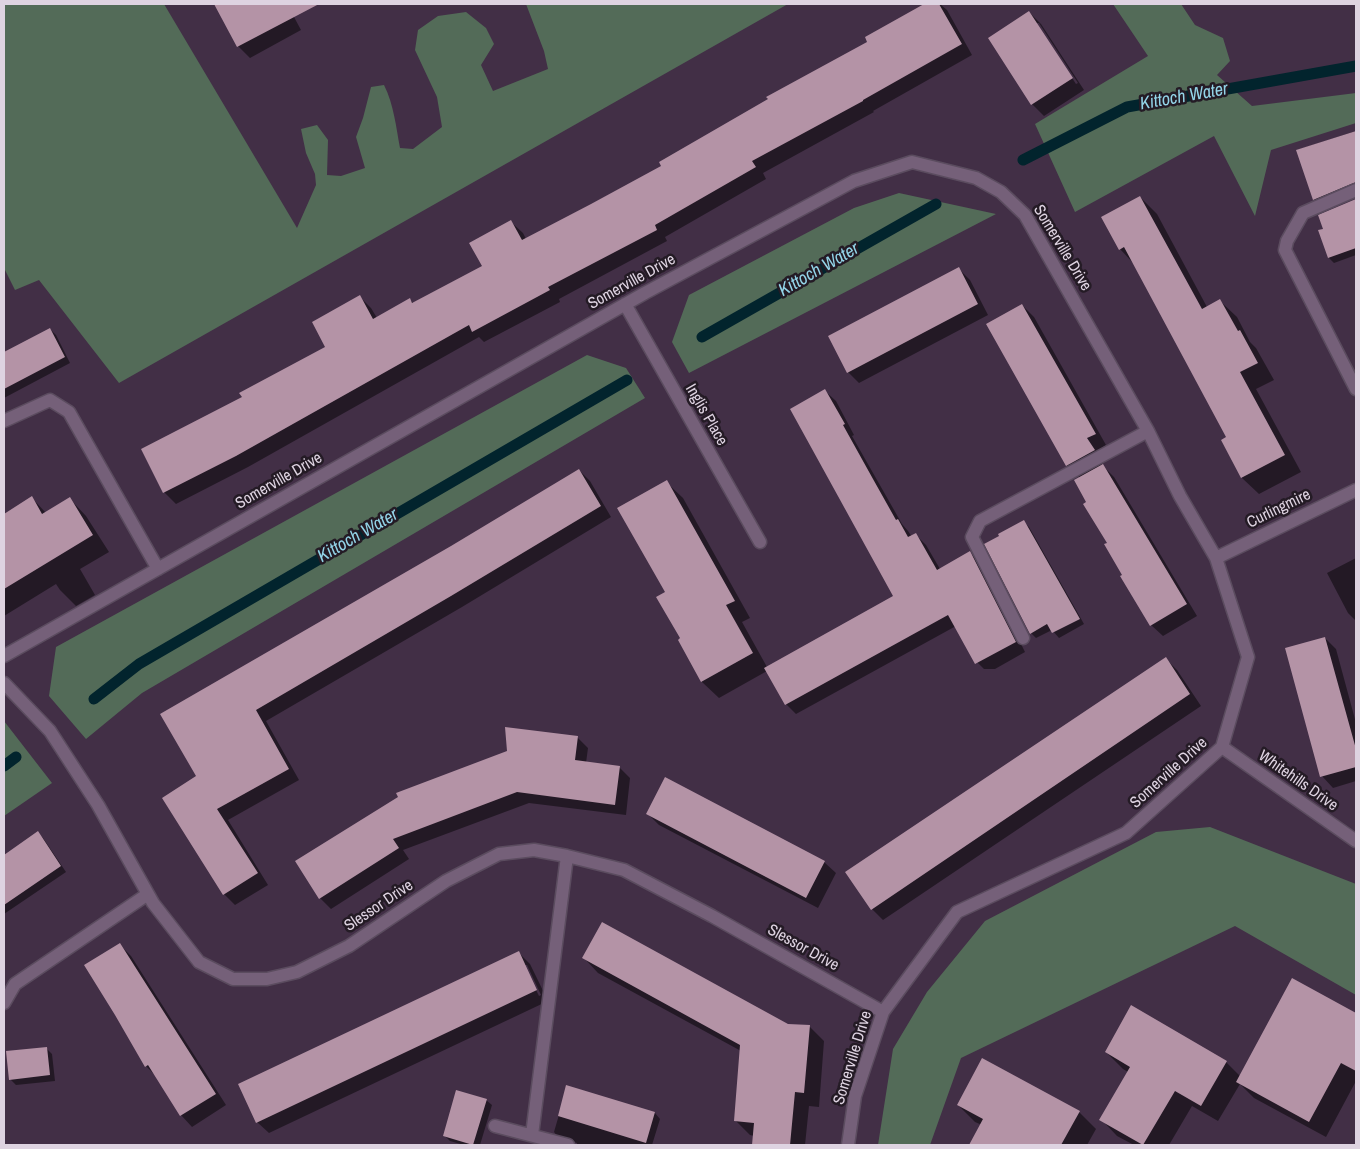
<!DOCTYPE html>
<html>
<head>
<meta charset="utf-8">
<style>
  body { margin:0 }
  #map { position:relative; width:1360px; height:1149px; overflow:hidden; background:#422f46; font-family:"Archivo Narrow",sans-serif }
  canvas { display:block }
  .frame { position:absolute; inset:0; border:5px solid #ded3e1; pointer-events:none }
</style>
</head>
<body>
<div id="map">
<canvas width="1360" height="1149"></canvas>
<div class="frame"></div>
</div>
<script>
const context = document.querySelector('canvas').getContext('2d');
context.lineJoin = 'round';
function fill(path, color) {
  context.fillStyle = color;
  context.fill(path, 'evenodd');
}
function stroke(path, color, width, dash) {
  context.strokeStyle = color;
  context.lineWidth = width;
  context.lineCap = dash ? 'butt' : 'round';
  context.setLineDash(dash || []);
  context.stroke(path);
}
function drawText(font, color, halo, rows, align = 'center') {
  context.font = font + ' "Archivo Narrow",sans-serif';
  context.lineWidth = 5;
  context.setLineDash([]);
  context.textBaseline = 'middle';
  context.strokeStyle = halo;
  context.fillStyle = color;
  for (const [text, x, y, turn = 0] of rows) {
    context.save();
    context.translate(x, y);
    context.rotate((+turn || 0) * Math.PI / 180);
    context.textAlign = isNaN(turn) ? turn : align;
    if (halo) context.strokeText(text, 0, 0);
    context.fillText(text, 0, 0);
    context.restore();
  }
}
fill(new Path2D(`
  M4,4H164L297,228L316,185L315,174L306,153L301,129L317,125L328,140L327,175L341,176L365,168L356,137L363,118L371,87L384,85C394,105 396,127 400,148L413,149L442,127L437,97L415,50L418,30L438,16L466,12L486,28L494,44L481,65L493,91L548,69L544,51L526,4H788L119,383L39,280L15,290L4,268Z
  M1113,4H1181L1195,25L1223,38L1230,61L1217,75L1252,106L1356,93V123L1271,150L1255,216L1214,136L1075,212L1035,124L1148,56Z
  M899,193L996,214L689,373L672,342L689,295L854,208Z
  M587,355L626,368L645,398L142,693L86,739L49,696L56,647Z
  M4,721L52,783L4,816Z
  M1210,827L1356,884V995L1235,926L961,1058L930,1145H878L893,1049L927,992L985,921L1156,832Z`), '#536b58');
fill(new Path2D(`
  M216,4H287L301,30L250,58L238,46Z
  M927,4H940L947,10L972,55L873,111L874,112L763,173L766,179L665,237L667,241L559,299L560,302L484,342L479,337L248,467L176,504L164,492L243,398L327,347L360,297L371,308L377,318L410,300L413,303L483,266L511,222L523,233L526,239L663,166L869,42L866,38Z
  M1029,12L1041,24L1084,90L1044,116L1032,104L990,38ZM1036,23H1039L1078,83L1076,84Z
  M1356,131V189L1319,205L1314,199L1297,150Z
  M1140,197L1157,214L1207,307L1220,301L1237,317L1250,342L1256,348L1274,380L1256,389L1301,472L1259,494L1242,478L1222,441L1228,438L1134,264L1120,249Z
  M1356,200V255L1334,263L1329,258L1324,230L1320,216Z
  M958,268L970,280L988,315L859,383L848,372Z
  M1022,305L1034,317L1106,445L1098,450L1105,462L1101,464L1114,477L1197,616L1163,636L1151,625L1124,575L1088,503L1080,478L1067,465Z
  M50,329L56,335L70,363L4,398V353Z
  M825,391L836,401L854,435L852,436L902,524L908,531L912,537L916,535L926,545L940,569L970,553L981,564L1025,652L995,669H984L973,658L956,626L796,714L786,704L767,671L719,698L702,682L679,640L682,639L666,593V482L683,498L750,618L742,622L767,667L895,597Z
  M579,470L590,481L611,517L462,607L266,721L299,780L228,820L268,885L235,905L224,894L198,776L162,715L452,547Z
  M32,498L46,513L70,499L86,516L109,552L80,569L95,595L76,606L60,590L56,584L4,616V533L17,525Z
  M1024,522L1029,527L1084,624L1059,638L1052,630L1036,638L1031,633Z
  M1356,558V621L1348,613L1327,573Z
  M1325,638L1336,649L1356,723V781L1333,788L1322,776Z
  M1166,659L1177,670L1201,706L883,920L872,909Z
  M577,737L588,748L586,763L619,767L630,778L626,815L529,803L403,850L409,859L331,909L320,898L297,862Z
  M648,814L824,862L836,873L818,908L659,825Z
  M38,833L43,838L66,872L4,914V856Z
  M119,944L131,956L226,1105L192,1127L181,1115L156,1076L146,1066Z
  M519,953L530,964L548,1001L269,1133L257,1122ZM524,965H527L541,995L539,996Z
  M584,958L788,1025L810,1027L824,1041L819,1107L809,1106L805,1145H754V1136L750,1135L736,1121L741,1051L598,973Z
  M1293,980L1356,1015V1081L1326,1137L1254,1098L1240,1084L1218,1121L1192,1106L1169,1145H1134L1117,1136L1101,1119L1128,1072L1123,1069L1106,1052L1226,1062L1240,1076Z
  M47,1049L52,1054L55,1081L16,1085L10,1079Z
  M567,1087L655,1113L660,1119L652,1145H577V1143L559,1138L554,1132Z
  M486,1100L492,1105L480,1145H464L450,1141L444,1135Z
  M958,1105L1079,1112L1096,1129L1087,1145H971L982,1125L975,1122Z`), '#0007');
stroke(new Path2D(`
  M1023,160L1127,107L1356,66
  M702,337L936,204
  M94,699L139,664L627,380
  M4,766L16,757`), '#02242d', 11);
fill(new Path2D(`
  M214,4H319L237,47Z
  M924,4H939L962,44L863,100V101L752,161L756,167L655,225L657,230L548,287L550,290L472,332L469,325L236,456L163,493L141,449L242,397L239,393L325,347L312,322L360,295L373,319L410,298L412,303L482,266L469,243L511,220L522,240L591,204L661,166L659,162L768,99L766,97L867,42L865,37Z
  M1029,11L1073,78L1031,105L988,38Z
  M1356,131V182L1313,200L1296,150Z
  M1140,196L1202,309L1220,299L1238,331L1240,330L1258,363L1240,372L1285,455L1241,478L1221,440L1226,437L1124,247L1119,250L1101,217Z
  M1356,199V248L1328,258L1318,230L1323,229L1318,215Z
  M959,267L978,304L847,373L828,336Z
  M1022,304L1096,434L1087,438L1095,450L1066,466L986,324Z
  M50,328L65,357L4,389V352Z
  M825,389L845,424L843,425L873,479L896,520L898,519L908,537L916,533L937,570L970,551L1016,642L975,664L948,615L785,705L764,668L893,596L790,409Z
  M1103,464L1187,604L1150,626L1120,576L1122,575L1104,544L1107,543L1083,504L1086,502L1074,480Z
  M579,469L601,506L451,596L256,710L289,769L217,809L258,873L223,895L162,798L196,776L160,714L451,546Z
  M667,480L735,601L726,605L753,653L701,682L678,640L680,638L656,597L665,592L617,508Z
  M32,496L42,514L70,497L93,535L4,589V514Z
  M1024,520L1080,619L1052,633L1047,624L1030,634L984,544L999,536L998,534Z
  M1325,637L1356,749V767L1320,777L1285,648Z
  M1166,657L1190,694L871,910L845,872Z
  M505,727L578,736L575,760L620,766L615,805L517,792L393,839L399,848L319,899L295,861L398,797L396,793L507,751Z
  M665,777L825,861L806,898L646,814Z
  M38,831L61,866L4,905V855Z
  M602,922L788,1024L810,1025L804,1093L795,1092L790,1145H752L754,1123L734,1121L740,1045L582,958Z
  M120,943L216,1094L180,1116L148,1065L145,1067L115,1015L84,965Z
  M519,951L537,990L256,1123L238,1084Z
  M1292,978L1356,1013V1071L1341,1063L1309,1122L1236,1082Z
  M1131,1005L1227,1061L1201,1106L1175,1091L1143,1145L1099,1120L1130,1067L1105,1052Z
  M47,1047L50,1075L9,1080L6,1051Z
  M982,1058L1080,1111L1061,1145H969L983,1119L957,1105Z
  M566,1085L655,1112L646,1143L558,1116Z
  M456,1090L487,1099L473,1145L443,1136Z`), '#b493a6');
const minor = new Path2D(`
  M1356,190L1303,213L1287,241L1285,250L1356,389
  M625,304L760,542
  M4,421L50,400L69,412L158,569
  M1216,558L1356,490
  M1023,638L972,537L980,521L1148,431
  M4,656L645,293L854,181L912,162L976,178L1001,192L1025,215L1148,431L1180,496L1216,558L1248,657L1222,747L1126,833L957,912L883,1012L855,1096L848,1145
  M4,683L50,731L98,805L153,903L199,962L233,979H267L297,972L349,946L446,881L499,854L534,850L567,856L624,870L712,916L883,1012
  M1222,747L1356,841
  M4,1003L15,984L148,894
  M495,1126L568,1145
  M532,1135L567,856`);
stroke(minor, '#5b4c5f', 15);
stroke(minor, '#756079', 12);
drawText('16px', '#ded3e1', '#241b25', [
  ["Somerville Drive",1062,248,59],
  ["Somerville Drive",632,282,-29],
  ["Inglis Place",706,415,60],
  ["Somerville Drive",279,481,-30],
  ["Curlingmire",1279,509,-26],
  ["Somerville Drive",1169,773,-42],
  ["Whitehills Drive",1298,781,35],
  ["Slessor Drive",379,906,-34],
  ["Slessor Drive",803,948,29],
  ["Somerville Drive",853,1058,-73]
]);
drawText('italic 18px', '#93d4e8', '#241b25', [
  ["Kittoch Water",1184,97,-10],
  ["Kittoch Water",819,270,-30],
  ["Kittoch Water",358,536,-30]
]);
</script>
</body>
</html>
